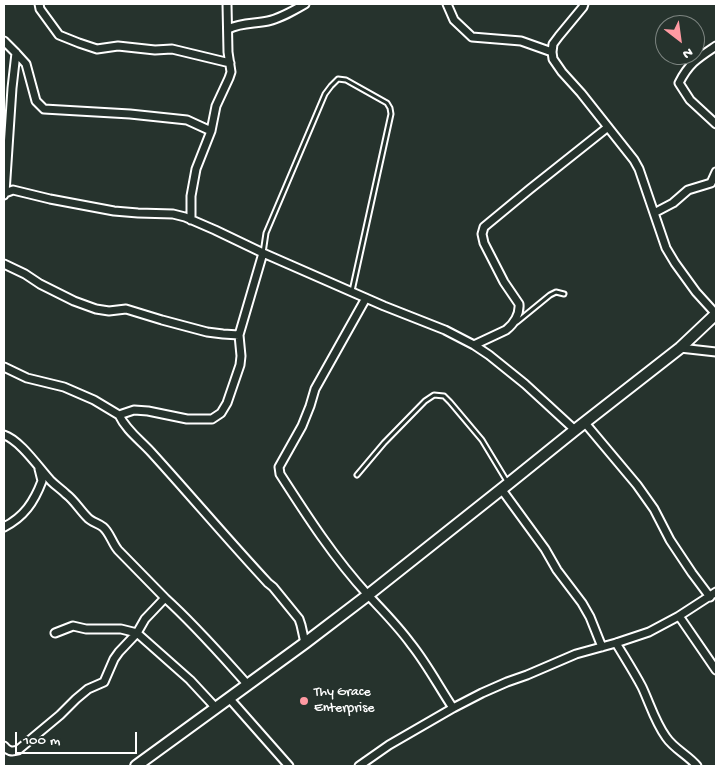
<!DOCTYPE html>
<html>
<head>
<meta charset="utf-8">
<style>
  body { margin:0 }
  #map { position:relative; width:720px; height:770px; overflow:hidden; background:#26332d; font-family:"Gochi Hand",sans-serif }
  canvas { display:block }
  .frame { position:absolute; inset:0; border:5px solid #fff; pointer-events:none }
  .north { position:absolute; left:655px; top:15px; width:50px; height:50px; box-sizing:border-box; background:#26332d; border:1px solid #7d8581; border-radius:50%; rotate:150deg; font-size:14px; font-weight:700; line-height:20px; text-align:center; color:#fff }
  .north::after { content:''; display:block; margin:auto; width:18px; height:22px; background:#ff9aa2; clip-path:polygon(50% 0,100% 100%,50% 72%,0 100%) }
  .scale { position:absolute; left:15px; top:732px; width:122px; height:22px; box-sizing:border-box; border:2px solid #fff; border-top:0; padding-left:6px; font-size:15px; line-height:18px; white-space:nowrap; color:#fff; -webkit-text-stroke:4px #26332d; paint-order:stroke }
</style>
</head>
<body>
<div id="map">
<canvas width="720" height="770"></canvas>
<div class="frame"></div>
<div class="north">N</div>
<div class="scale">100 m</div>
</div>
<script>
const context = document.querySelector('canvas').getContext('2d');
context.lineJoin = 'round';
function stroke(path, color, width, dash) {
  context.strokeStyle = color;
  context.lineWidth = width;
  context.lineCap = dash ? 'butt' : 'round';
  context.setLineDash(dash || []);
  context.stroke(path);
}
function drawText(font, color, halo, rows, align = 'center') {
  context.font = font + ' "Gochi Hand",sans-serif';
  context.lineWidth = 4;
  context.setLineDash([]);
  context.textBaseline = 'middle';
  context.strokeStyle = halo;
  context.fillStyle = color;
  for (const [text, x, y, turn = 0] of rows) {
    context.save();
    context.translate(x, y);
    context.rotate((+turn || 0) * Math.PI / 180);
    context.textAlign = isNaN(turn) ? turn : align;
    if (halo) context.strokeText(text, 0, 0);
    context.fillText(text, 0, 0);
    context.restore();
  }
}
const lane = new Path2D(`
  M263,253L266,233L325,94L331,86L338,79L346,80L387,103L390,108L391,114L352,291
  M517,322L550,295L556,292L564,294
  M357,475L384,443L425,401L434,395L444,396L450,402L482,440L508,483`);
const street = new Path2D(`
  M39,4L40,9L59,35L79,43L97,49L118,46L155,50L172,49L230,63
  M447,4L454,20L472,37L521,41L552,52
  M584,4L583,7L559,36L553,44L552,52L553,59L562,72L581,93L634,160L639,169L666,248L675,263L696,292L716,314
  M228,29C242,22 254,24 268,21C281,18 293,11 305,4
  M4,41L16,53L26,64L36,101L44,109L130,114L187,120L211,131
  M716,46C698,58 689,63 679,83L690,100L716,124
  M5,193L12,88L16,53
  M4,195L5,193L13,190L50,199L114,211L138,213L173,214L185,217L215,230L263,253L384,306L445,330L474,345L489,355L525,384L575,430
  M654,213L673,203L688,190L711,183L716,172
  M191,220V196L196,169L211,131L216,106L229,78L231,72L228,52L227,4
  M263,253L239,335L241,356L240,365L227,403L221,413L212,419H187L148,411L134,410L119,415C126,430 140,440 151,452C191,496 228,540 268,583L273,587L299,619L301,625L305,643
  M4,264L25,274L40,284L74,301L96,309L109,311L126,309L162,320L207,332L223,334L239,335
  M366,298L315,389L310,406L302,426L279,467L280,474C307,516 334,558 368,595C383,611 398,626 411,644C427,664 439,687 453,708
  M474,345L506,330C514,324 520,314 519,304L504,282L484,243L482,234L484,227L530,189L608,127
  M680,348L716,352
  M4,367L27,378L64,387L94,400L119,415
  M585,423L637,485L654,509L670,540L692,573L710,597
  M4,435C20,440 39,468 51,481C56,486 61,489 66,494C74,500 80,510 87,517C91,522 98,523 103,527C110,533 112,543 118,550L165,598L145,619L137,633L119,652L114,659L104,682L88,689L76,699L60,715L18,750C11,752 8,751 4,746
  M502,490L545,549L557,570L582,603L590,617L602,647
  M4,527C24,517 34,502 42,481L39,469
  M165,598C195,625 221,655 248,685
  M679,616L716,670
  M55,633L73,626L86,629H121L137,633L190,680L216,708
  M616,643C625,658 634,672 642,687C650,704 655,722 666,737C674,749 688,755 697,766
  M229,698L289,766
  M359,766L389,745L453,708L482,693L507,682L527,675L576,654L616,643L649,632L679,616L716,592`);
const secondary = new Path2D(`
  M136,766L305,643L368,595L508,484L575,430L680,348L716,314`);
stroke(lane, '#fff', 7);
stroke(street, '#fff', 11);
stroke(secondary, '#fff', 14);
stroke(lane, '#26332d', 3);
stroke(street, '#26332d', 7);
stroke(secondary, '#26332d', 10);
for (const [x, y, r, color] of [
  [304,701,5,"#ff9aa2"]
]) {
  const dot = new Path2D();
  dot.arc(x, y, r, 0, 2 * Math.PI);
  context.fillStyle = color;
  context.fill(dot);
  stroke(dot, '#26332d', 2);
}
drawText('14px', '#fff', '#26332d', [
  ["Thy Grace",314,693],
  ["Enterprise",314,709]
], 'left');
</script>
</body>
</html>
